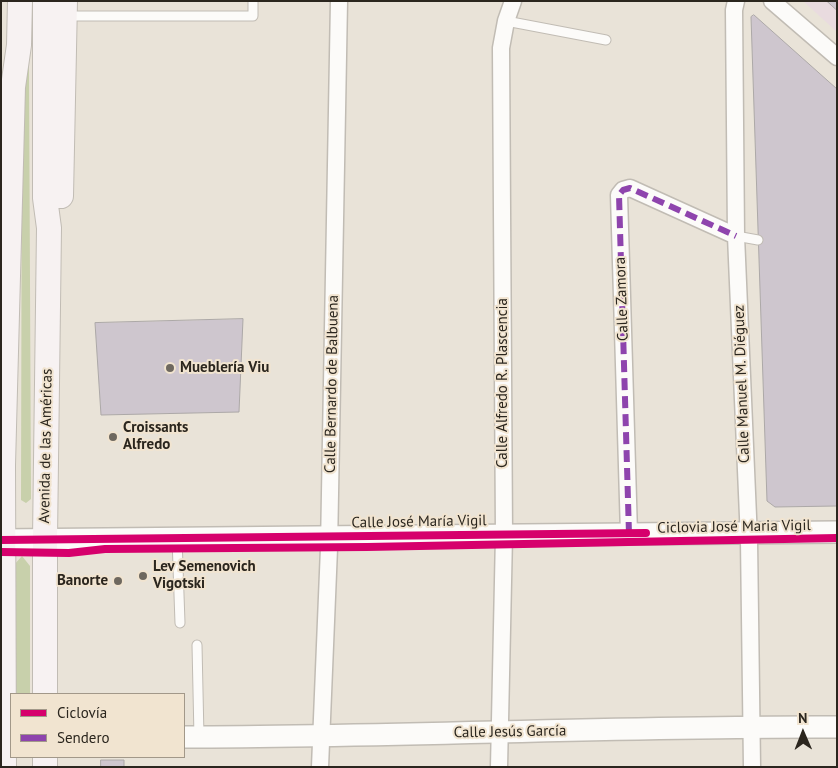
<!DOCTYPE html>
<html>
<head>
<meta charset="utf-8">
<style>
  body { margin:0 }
  #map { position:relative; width:838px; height:768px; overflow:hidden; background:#e9e3d8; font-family:"PT Sans",sans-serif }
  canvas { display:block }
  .frame { position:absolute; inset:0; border:2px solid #2b261e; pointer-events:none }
  .legend { position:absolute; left:10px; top:693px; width:175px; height:65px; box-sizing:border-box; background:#f1e4d0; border:1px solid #a29889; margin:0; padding:6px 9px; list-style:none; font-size:15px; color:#2b261e }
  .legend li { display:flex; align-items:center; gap:10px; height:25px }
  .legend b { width:25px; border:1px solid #a29889 }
  .north { position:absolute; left:778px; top:708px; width:50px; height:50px; -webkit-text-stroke:4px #f1e4d0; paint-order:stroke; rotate:359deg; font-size:14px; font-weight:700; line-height:20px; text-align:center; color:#2b261e }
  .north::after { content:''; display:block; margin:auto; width:18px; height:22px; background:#2b261e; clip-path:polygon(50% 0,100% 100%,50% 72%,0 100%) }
</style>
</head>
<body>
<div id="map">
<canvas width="838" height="768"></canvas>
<div class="frame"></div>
<ul class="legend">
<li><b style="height:6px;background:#d6006c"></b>Ciclovía</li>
<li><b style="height:6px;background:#8e44ad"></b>Sendero</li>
</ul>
<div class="north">N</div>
</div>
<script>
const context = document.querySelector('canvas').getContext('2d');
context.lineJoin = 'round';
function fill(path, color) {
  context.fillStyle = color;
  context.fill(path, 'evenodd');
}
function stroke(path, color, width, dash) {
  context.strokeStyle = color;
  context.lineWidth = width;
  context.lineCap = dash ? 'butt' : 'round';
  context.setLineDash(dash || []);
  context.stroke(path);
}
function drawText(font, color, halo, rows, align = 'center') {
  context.font = font + ' "PT Sans",sans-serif';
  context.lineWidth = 4;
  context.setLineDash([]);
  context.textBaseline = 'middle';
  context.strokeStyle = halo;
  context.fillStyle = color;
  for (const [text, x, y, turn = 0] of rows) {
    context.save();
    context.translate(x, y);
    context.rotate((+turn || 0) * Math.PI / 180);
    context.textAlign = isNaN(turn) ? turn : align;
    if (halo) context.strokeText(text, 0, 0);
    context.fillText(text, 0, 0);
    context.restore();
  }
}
fill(new Path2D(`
  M803,1H837V32Z`), '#e9dbdf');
fill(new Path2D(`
  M25,64L29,67L31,499L26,503L21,500L22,67Z
  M22,556L30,566V694H13V566Z`), '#c8d0ab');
const building = new Path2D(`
  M827,1H837V10Z
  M754,15L837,89V506L775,507L767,501L751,17Z
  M243,319L239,412L101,415L95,323Z
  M101,760H124V767H101Z`);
fill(building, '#cec6ce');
stroke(building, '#aca8a7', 1);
const service = new Path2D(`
  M66,16H253V1
  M506,21L606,40
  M736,236L758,240
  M177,538L180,623
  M197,645L199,737`);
const minor = new Path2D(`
  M736,1L734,10L736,236L749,540L752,767
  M772,1L837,57
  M629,534L619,195L623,190L630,188L736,236
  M320,767L329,548L339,1
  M499,767L504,535L501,48L506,21L513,1`);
const tertiary = new Path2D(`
  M1,540L837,532
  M184,737C401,737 619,726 837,727`);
const secondary = new Path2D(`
  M61,196L65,1
  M45,694V539L49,228L45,198V1
  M45,757V767
  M4,767L3,465L13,87L19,45L20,1`);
stroke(service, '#c1bcb4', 11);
stroke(minor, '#c1bcb4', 19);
stroke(tertiary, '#c1bcb4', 24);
stroke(secondary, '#c1bcb4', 26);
stroke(service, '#fcfbf9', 9);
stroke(minor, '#fcfbf9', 16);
stroke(tertiary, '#fcfbf9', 21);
stroke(secondary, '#f7f2f2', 24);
stroke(new Path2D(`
  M629,534L619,195L623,190L630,188L736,236`), '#8e44ad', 6, [12, 6]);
stroke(new Path2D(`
  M1,540L646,533
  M1,552L69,553L105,549L367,547L837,538`), '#d6006c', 8);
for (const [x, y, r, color] of [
  [170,368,5,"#6e685f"],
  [113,437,5,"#6e685f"],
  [143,576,5,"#6e685f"],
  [118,581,5,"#6e685f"]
]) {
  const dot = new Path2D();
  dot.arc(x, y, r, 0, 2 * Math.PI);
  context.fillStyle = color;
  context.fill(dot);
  stroke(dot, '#f1e4d0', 2);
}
drawText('15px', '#2b261e', '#f1e4d0', [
  ["Calle Zamora",622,299,-92],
  ["Calle Alfredo R. Plascencia",503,383,-90],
  ["Calle Bernardo de Balbuena",332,384,-89],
  ["Calle Manuel M. Diéguez",742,384,-92],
  ["Avenida de las Américas",46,446,-89],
  ["Calle José María Vigil",419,522,-1],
  ["Ciclovia José Maria Vigil",734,527,-1],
  ["Calle Jesús García",510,732,-1]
]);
drawText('bold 15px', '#2b261e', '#f1e4d0', [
  ["Mueblería Viu",180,368],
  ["Croissants",123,428],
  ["Alfredo",123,445],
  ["Lev Semenovich",153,567],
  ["Vigotski",153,584],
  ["Banorte",108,581,"right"]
], 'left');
</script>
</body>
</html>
